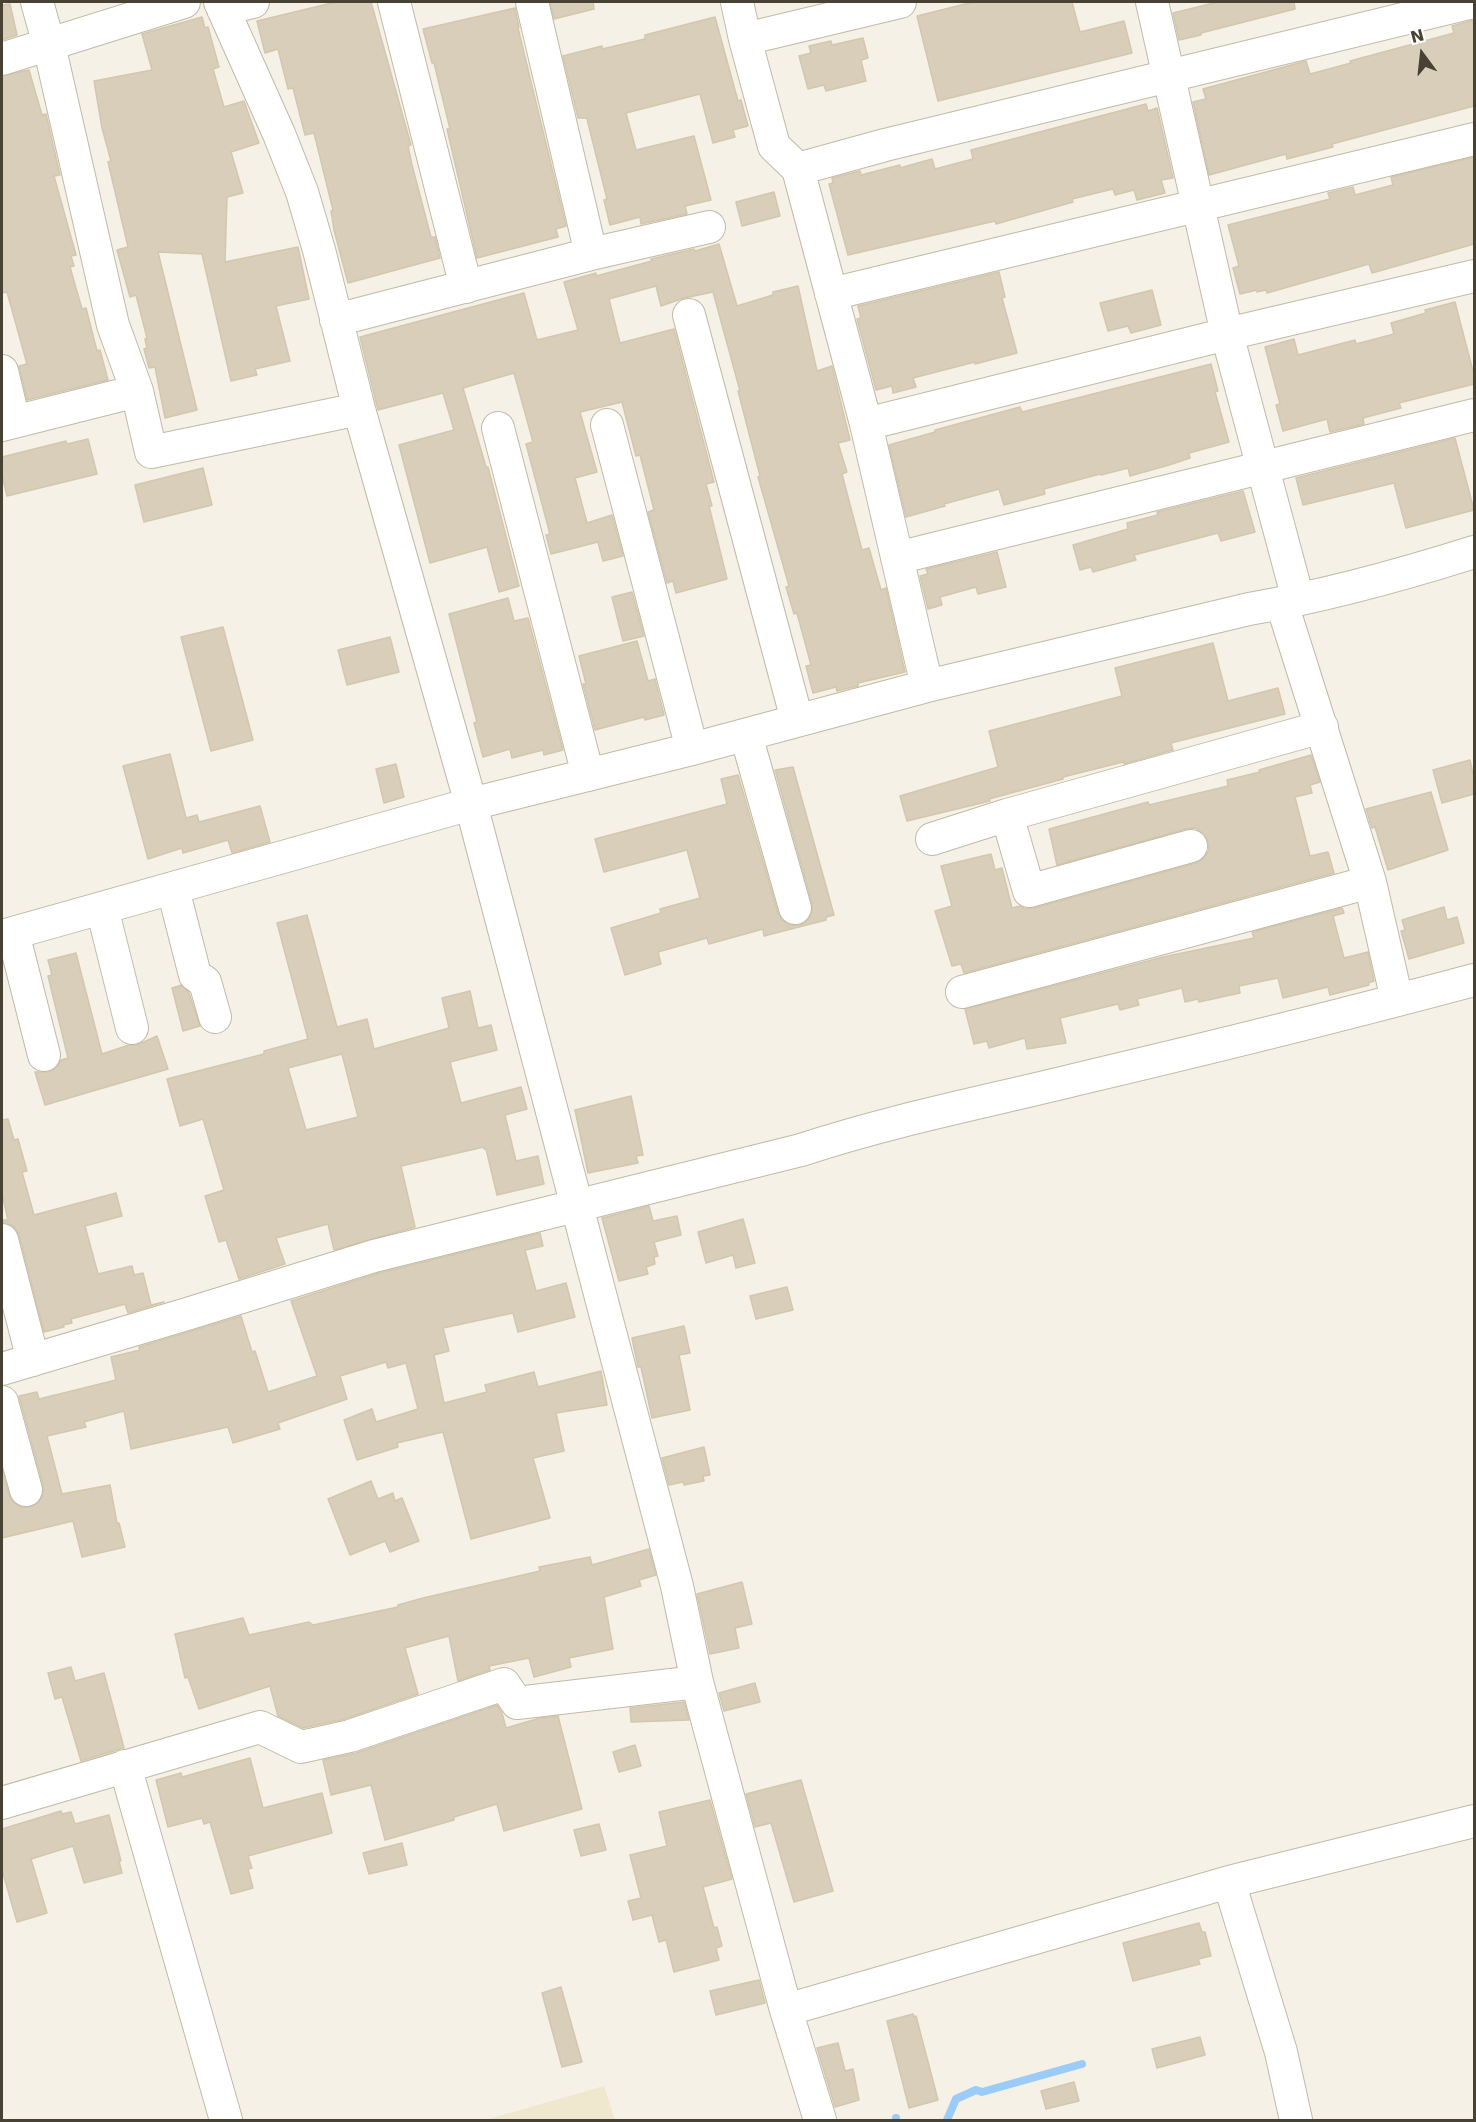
<!DOCTYPE html>
<html>
<head>
<meta charset="utf-8">
<style>
  body { margin:0 }
  #map { position:relative; width:1476px; height:2122px; overflow:hidden; background:#f5f1e6; font-family:"DejaVu Sans",sans-serif }
  canvas { display:block }
  .frame { position:absolute; inset:0; border:3px solid #484234; pointer-events:none }
  .north { position:absolute; left:1392px; top:24px; width:60px; height:60px; -webkit-text-stroke:4px #fff; paint-order:stroke; rotate:345deg; font-size:16px; font-weight:700; line-height:24px; text-align:center; color:#484234 }
  .north::after { content:''; display:block; margin:auto; width:21px; height:27px; background:#484234; clip-path:polygon(50% 0,100% 100%,50% 72%,0 100%) }
</style>
</head>
<body>
<div id="map">
<canvas width="1476" height="2122"></canvas>
<div class="frame"></div>
<div class="north">N</div>
</div>
<script>
const context = document.querySelector('canvas').getContext('2d');
context.lineJoin = 'round';
function fill(path, color) {
  context.fillStyle = color;
  context.fill(path, 'evenodd');
}
function stroke(path, color, width, dash) {
  context.strokeStyle = color;
  context.lineWidth = width;
  context.lineCap = dash ? 'butt' : 'round';
  context.setLineDash(dash || []);
  context.stroke(path);
}
fill(new Path2D(`
  M604,2086L615,2120H485Z`), '#efe8ce');
stroke(new Path2D(`
  M896,2118V2120
  M947,2120L956,2099L976,2090L982,2092L1082,2064`), '#9bccf8', 8);
const building = new Path2D(`
  M336,2H371L411,145L408,146L412,165L431,237H435L440,258L348,283L334,230L331,211L333,210L314,133L305,135L293,88L288,89L278,49L265,53L257,21Z
  M550,2H593L594,9L554,19Z
  M973,2H1072L1080,32L1124,21L1132,53L938,101L917,16Z
  M1218,2H1294L1295,9L1201,33V35L1179,40L1173,13Z
  M10,4L17,35L2,40V5Z
  M515,8L519,27L518,28L566,226L556,229L558,237L477,258L447,129H450L434,63H432L423,29Z
  M202,17L205,28L208,27L219,67L213,69L224,107L244,101L259,143L231,152L243,193L227,197L225,262L298,247L309,299L276,306L290,361L255,369L257,375L231,381L202,254L158,252L197,410L165,418L155,367L149,368L144,349L147,348L145,339L147,338L136,295L130,297L117,250L128,247L108,162L111,161L102,128L94,81L152,70L142,34Z
  M715,17L738,101L741,100L748,126L733,130L735,137L713,143L700,94L626,113L636,150L694,136L711,200L685,206L687,214L641,224L640,217L610,225L604,200L607,199L588,123L587,118H578L563,56L602,46V49L645,39V35Z
  M1474,20V106L1332,144L1333,147L1287,159L1286,154L1209,175L1193,102L1206,99L1203,89L1306,61L1310,74L1351,63L1350,61L1454,33L1452,26Z
  M863,38L868,58L861,60L866,81L826,91L824,85L808,89L799,56L811,53L809,46L831,41L832,45Z
  M29,70L42,115L46,114L60,175L54,176L76,255L71,256L74,266L70,267L82,309L86,308L97,351L100,350L108,380L27,400L19,366L27,364L7,292L2,293V76Z
  M1146,104L1148,111L1157,108L1173,178L1161,180L1165,193L1137,200L1134,190L1115,195L1113,189L1072,199L1073,202L996,224L995,221L848,255L829,184L833,183L832,178L860,171L861,175L900,165V168L932,159L935,169L973,159L971,150Z
  M1474,157V244L1372,273L1369,264L1267,293L1266,290L1257,292V290L1240,294L1233,268L1239,266L1228,225L1330,199L1328,193L1353,187L1355,195L1393,185L1391,177Z
  M774,192L780,216L742,226L736,202Z
  M719,244L737,306L773,295V292L798,286L817,371L832,366L850,440L838,443L847,472L842,474L862,550L869,548L881,590L886,588L905,672L858,683V686L837,691L836,687L813,693L806,666L811,665L797,613L794,614L786,587L789,586L764,498L758,477L760,476L738,391H740L713,292L684,298L661,306L656,286L609,299L620,343L674,329L714,482L706,484L712,506H709L727,579L676,593L673,581L667,583L648,512L654,510L640,455L636,456L622,402L580,412L597,472L575,478L587,523L612,515L623,556L603,561L598,542L551,554L546,535L550,534L526,444L533,442L514,373L463,388L486,467H488L519,586L499,592L487,547L430,563L399,445L454,430L443,393L378,410L360,337L524,293L537,340L578,330L564,282L596,273V276L652,261L651,259L694,249L695,251Z
  M999,272L1005,297L1002,298L1017,353L975,364V362L913,378L916,387L893,393L892,386L876,390L857,319L861,318L858,306Z
  M1152,290L1161,325L1131,333L1128,326L1108,331L1100,303Z
  M1455,302L1474,375V384L1399,403L1401,408L1363,418L1364,424L1330,432L1327,419L1283,431L1276,405L1280,404L1265,347L1294,339L1298,355L1355,340L1356,344L1394,334L1391,323L1426,313L1425,310Z
  M1211,364L1218,391L1215,392L1229,442L1189,453L1190,458L1169,465L1130,476L1128,468L1101,475L1100,474L1044,489L1045,494L1004,505L999,489L944,504L945,506L906,517L889,445L935,432V430L1020,407L1022,412Z
  M1455,438L1474,510L1406,528L1394,483L1303,505L1296,478Z
  M88,439L97,474L7,496L2,475V457L66,441L67,444Z
  M203,468L212,505L144,522L135,485Z
  M1243,491L1255,532L1221,541L1218,533L1134,555L1136,560L1093,572L1091,567L1080,570L1073,545L1128,529L1127,523L1158,515L1157,512Z
  M997,552L1006,587L978,594L976,587L940,597L942,605L928,609L920,576L928,574L926,569Z
  M632,592L644,636L623,641L612,597Z
  M508,598L514,621L528,618L563,750L544,755L543,750L512,758L510,749L483,757L474,723L477,722L449,614Z
  M223,627L253,740L211,751L181,637Z
  M390,637L399,672L347,685L338,650Z
  M637,641L648,681L655,679L664,715L645,720L644,717L595,730L583,684H586L579,656Z
  M1213,643L1228,701L1278,688L1285,714L1171,743L1173,750L1124,764L1123,762L1063,777V779L989,799L990,801L907,821L900,796L998,767L989,731L1122,696L1115,668Z
  M170,754L186,818L197,815L199,822L260,806L270,842L232,853L228,840L183,853L182,848L148,859L123,766Z
  M1311,755L1320,782L1310,785L1312,793L1295,797L1310,856L1328,852L1334,873L964,973L961,964L952,966L935,911L952,906L941,866L991,854L995,870L1002,868L1012,908L1020,906L1025,909L1034,908L1196,863L1204,858L1209,850L1208,842L1204,834L1195,828L1186,829L1057,865L1049,829L1148,802L1149,805L1228,786L1227,780L1260,772L1259,770Z
  M1470,760L1474,779V794L1442,803L1433,770Z
  M396,764L404,797L384,803L376,769Z
  M793,767L834,915L826,917V920L764,936L763,929L709,944L707,938L658,952L661,964L625,975L611,928L661,913L660,909L700,898L687,850L604,872L595,839L727,804L721,779L738,775L778,913L782,920L790,925H800L807,921L812,913V903L775,770Z
  M1431,792L1448,850L1388,870L1375,827L1372,828L1366,809Z
  M1444,907L1447,920L1457,917L1464,943L1409,959L1401,931L1405,930L1402,920Z
  M1342,908L1344,913L1333,916L1344,958L1368,952L1374,981L1368,983L1369,985L1330,995L1328,987L1283,998L1278,978L1239,986L1240,993L1199,1002L1198,999L1185,1002L1182,988L1137,999L1139,1005L1120,1010L1118,1004L1060,1018L1066,1043L1027,1049L1025,1038L989,1048L987,1041L974,1044L965,1009L1163,957L1254,938L1252,932Z
  M307,915L337,1027L367,1019L374,1049L449,1028L442,998L470,991L478,1028L491,1025L497,1050L450,1062L461,1103L521,1087L527,1109L505,1115L516,1161L538,1156L544,1184L497,1195L486,1149H484V1147L401,1166L415,1227L334,1250L328,1224L276,1238L285,1264L239,1279L226,1240L219,1242L205,1196L224,1190L203,1119L180,1126L167,1079L264,1054V1051L308,1039L277,923ZM342,1054L358,1117L306,1130L288,1068Z
  M76,953L102,1054L129,1045H137L157,1036L168,1069L45,1105L35,1072H49L57,1067L61,1060L68,1058L48,976L52,975L48,960Z
  M182,985L189,993L200,1026L183,1031L172,988Z
  M631,1096L643,1155L636,1156L638,1163L588,1173L575,1110Z
  M8,1119L14,1140L18,1139L27,1171L22,1172L34,1215L116,1193L122,1216L85,1226L98,1274L132,1266L134,1275L143,1273L151,1305L164,1302L128,1313L125,1304L71,1319L72,1323L63,1325L64,1327L44,1332L19,1235L14,1227L7,1223H2V1220H8L2,1194V1120Z
  M649,1206L653,1221L677,1216L681,1235L654,1242L658,1256L654,1257L655,1264L646,1267L648,1274L619,1281L602,1218Z
  M743,1219L755,1263L736,1268L733,1255L706,1263L698,1232Z
  M540,1233L543,1246L525,1250L536,1291L566,1283L575,1317L518,1332L513,1313L443,1328L449,1351L434,1355L444,1403L487,1392L485,1385L534,1372L538,1387L601,1371L607,1405L556,1413L564,1451L533,1458L550,1518L471,1539L443,1432L397,1443L398,1447L357,1460L344,1420L372,1409L376,1422L418,1409L406,1363L388,1368L386,1362L340,1376L347,1399L278,1423L280,1429L233,1443L228,1427L131,1449L124,1411L84,1422L86,1427L47,1436L62,1494L110,1485L117,1523H119L125,1547L82,1557L73,1521L2,1538V1469L9,1495L14,1503L22,1507H31L39,1502L43,1494V1485L19,1396L37,1392L39,1399L116,1380L111,1357L140,1350L139,1347L241,1316L252,1352L255,1351L268,1392L317,1376L291,1301L379,1273Z
  M787,1287L793,1310L756,1319L750,1296Z
  M684,1326L690,1353L679,1355L690,1410L652,1418L641,1367H638L632,1338Z
  M704,1447L710,1475L703,1476L704,1481L684,1485L683,1482L669,1485L662,1458Z
  M371,1481L378,1499L393,1493L395,1501L402,1498L419,1541L390,1552L385,1541L350,1555L328,1499Z
  M649,1549L656,1575L639,1580L641,1586L604,1597L613,1649L569,1658L571,1667L534,1677L529,1658L489,1666L490,1670L458,1681L449,1636L405,1648L418,1694L345,1719L303,1728L278,1716L270,1686L199,1709L188,1677L185,1678L175,1634L243,1618L249,1635L309,1622L313,1625L398,1607V1605L423,1598L540,1571L539,1567L590,1557L592,1565Z
  M742,1582L752,1624L735,1628L739,1648L710,1654L697,1594Z
  M71,1667L75,1681L104,1673L124,1748L81,1761L62,1697L55,1699L48,1673Z
  M755,1683L760,1702L724,1711L719,1693Z
  M684,1702L689,1720L631,1722L630,1708Z
  M497,1705L502,1713L506,1728L540,1718L558,1716L582,1809L504,1831L497,1804L454,1817V1820L385,1840L371,1785L331,1795L323,1760L356,1753Z
  M635,1745L641,1766L619,1772L613,1752Z
  M250,1758L263,1808L322,1793L332,1833L248,1856L252,1868L248,1869L253,1888L231,1894L210,1822L204,1824L202,1818L168,1827L156,1780L181,1773L182,1777Z
  M801,1780L833,1891L794,1902L771,1823L755,1827L746,1794Z
  M710,1800L732,1879L703,1887L714,1928L717,1927L722,1946L716,1948L719,1960L674,1972L666,1940L659,1942L652,1915L633,1920L628,1901L641,1898L630,1855L667,1846L659,1812Z
  M61,1811L62,1814L71,1812L75,1824L109,1815L121,1861H119L122,1873L84,1883L73,1846L31,1859L47,1913L17,1922L2,1870V1829Z
  M599,1824L606,1850L581,1856L574,1830Z
  M402,1843L407,1865L369,1874L363,1853Z
  M1199,1923L1202,1932H1205L1211,1956L1198,1959L1200,1964L1133,1981L1123,1943Z
  M759,1980L765,2003L716,2015L710,1991Z
  M561,1987L582,2062L562,2067L542,1993Z
  M913,2014L914,2017L916,2016L938,2100L909,2108L887,2021Z
  M1200,2037L1205,2055L1157,2068L1152,2049Z
  M838,2043L845,2071L853,2069L859,2100L835,2107L817,2048Z
  M1074,2082L1079,2101L1046,2109L1041,2091Z`);
fill(building, '#d8ceba');
stroke(building, '#d3c7ac', 1.5);
const minor = new Path2D(`
  M37,2L49,45L113,325L137,391L151,452L359,409
  M220,2L279,134L302,192L319,250L359,409L471,804L677,1586L697,1682L786,2010L820,2120
  M394,2L466,287
  M737,2L745,39L774,146L798,169L866,424L927,686
  M1152,2L1227,334L1298,599
  M223,9L253,2
  M745,39L900,2
  M2,59L184,2
  M798,169L885,145L1473,2
  M591,254L709,227
  M831,294L1474,139
  M689,315L797,720
  M336,320L591,254L532,2
  M2,371L14,422
  M866,424L1227,334L1474,276
  M2,425L137,391
  M607,425L692,749
  M498,428L588,775
  M897,558L1474,415
  M1282,604L1370,882L1397,1000
  M746,735L795,908
  M1007,815L1029,891L1191,846
  M932,839L1007,815L1322,727
  M173,889L195,975L205,982L215,1017
  M102,908L132,1028
  M13,933L44,1055
  M2,936L471,804L692,749L927,686L1249,609C1325,596 1401,575 1474,552
  M962,992L1370,882
  M2,1240L33,1360
  M2,1369L187,1314L374,1256L801,1150C892,1120 985,1102 1078,1079C1210,1048 1343,1015 1474,980
  M2,1402L26,1490
  M125,1766L226,2120
  M2,1803L260,1727L301,1747L350,1736L504,1684L517,1703L697,1682
  M1229,1882L1281,2052L1296,2120
  M786,2010L1229,1882L1474,1821`);
stroke(minor, '#c1baa7', 34);
stroke(minor, '#fff', 32);
</script>
</body>
</html>
